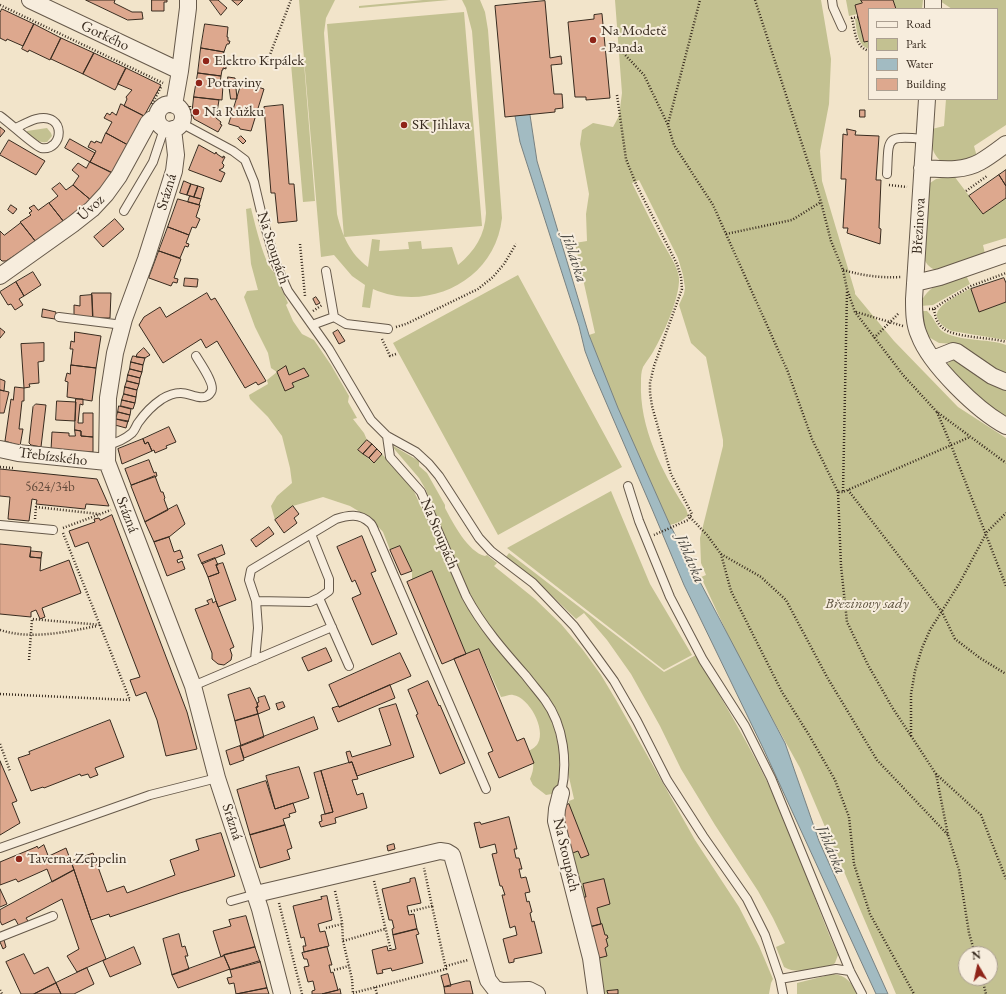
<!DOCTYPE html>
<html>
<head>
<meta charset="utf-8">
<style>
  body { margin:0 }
  #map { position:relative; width:1006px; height:994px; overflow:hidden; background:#f2e4ca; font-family:"EB Garamond",serif }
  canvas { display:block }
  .legend { position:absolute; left:868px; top:8px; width:130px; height:92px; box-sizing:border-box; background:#f7eddd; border:1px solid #ab9f91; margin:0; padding:5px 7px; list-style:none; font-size:12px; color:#382b1f }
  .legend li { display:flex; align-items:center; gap:8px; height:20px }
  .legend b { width:20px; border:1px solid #ab9f91 }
  .north { position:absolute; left:958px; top:946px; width:40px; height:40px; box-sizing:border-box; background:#f7eddd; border:1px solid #ab9f91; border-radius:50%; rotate:351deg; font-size:11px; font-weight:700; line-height:16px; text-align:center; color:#382b1f }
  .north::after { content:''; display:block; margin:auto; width:14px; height:18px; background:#8f2418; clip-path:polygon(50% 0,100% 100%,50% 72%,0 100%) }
</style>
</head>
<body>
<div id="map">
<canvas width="1006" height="994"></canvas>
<ul class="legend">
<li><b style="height:5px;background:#f7eddd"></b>Road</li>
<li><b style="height:11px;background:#c3c191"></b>Park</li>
<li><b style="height:11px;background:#a2bbc2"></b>Water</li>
<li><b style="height:11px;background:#dda88e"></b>Building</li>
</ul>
<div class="north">N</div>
</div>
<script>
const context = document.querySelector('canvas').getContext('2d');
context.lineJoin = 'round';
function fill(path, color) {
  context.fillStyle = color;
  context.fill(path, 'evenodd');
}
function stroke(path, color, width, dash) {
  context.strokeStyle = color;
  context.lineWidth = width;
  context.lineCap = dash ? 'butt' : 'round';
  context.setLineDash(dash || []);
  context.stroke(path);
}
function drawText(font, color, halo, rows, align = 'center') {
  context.font = font + ' "EB Garamond",serif';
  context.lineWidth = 4;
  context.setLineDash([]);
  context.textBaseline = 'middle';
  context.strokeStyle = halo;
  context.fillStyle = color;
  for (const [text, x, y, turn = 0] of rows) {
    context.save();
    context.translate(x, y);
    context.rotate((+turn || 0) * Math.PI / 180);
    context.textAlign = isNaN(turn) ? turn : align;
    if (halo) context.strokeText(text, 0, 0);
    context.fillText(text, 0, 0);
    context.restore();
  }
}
fill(new Path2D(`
  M299,0H335L326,18L324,33L337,214C342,235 350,254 368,267L372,239L380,240L379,251L409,249L408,242L421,241L422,249L452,247L458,265C475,251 485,235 486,213L472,31L466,8L462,0H480L485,12L488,30L502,218C495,281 428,313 373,289L370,308L362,307L365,285L352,276L334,255L321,257Z
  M423,0H449L359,8V6Z
  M615,0H821L831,59L829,104L820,151L822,181L855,292V294L894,341L958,407L1006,438V994H896L800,768L738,657L701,577L706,575L701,563L700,538L723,446V440L706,357L691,343L679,305L684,294L685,288L683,275L678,258L639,180L632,183C642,203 651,222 661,240C667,251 678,266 679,278C680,298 663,335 653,352C650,357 646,362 643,367C641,372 641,377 641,382C639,427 662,472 686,509L688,515C683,521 677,523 670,525C642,462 612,400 589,335L595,333L575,243L587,241L586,214L589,194L580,144L582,130L593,123L613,127L619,116L622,93ZM966,954H990V978H966Z
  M846,0H861L862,3L855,5L857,14L849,16Z
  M893,0H923L922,9H896Z
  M940,0H1006V125L974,146L977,157L976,161L943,163C930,152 932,145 932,129L944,126L946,99H997V9H952L940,1Z
  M464,12L482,226L344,237L327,24Z
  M858,18L864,42L869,41V49C857,45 857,30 855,19Z
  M304,63L315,201L303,202L291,64Z
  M47,128L51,133L52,136L47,142C39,143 33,139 27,134V131Z
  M954,176L983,214L1006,198V238L983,245L986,258L937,271C931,268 926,265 924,258L928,190L930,183L936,179Z
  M251,208C254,220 265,267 274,272L288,303L286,305L293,321L302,334L314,340L331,365L349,396L348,402L357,418L353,419L364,433L367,440L358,450L374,463L382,454L412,487L465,603L490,641L534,691L545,707L553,723L559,749L560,771L557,793L546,795L533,785L530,779C535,767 534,763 529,751C532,749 537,746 538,743C546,729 529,697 513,695C510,694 505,697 501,697L479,649L466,654L432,571L412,580V571L400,546L390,550L383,532L370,518L350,506L323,497L293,506L275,520L271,506L277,496L292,483L290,468L282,436L268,417L250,399L249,395L268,384L267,380L277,372L271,368L268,353L255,327L244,297L247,291L258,290L251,264L246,209Z
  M518,275L622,467L498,535L393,343Z
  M966,275L970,284L933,305L920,306C926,284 948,281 966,275Z
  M971,288L979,312L1006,302V340L952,331C946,328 941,326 938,319C931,306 962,294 971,288Z
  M919,311H927C934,317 936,326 942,331C958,342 988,338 1006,345V374L993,368L956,344L939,343L927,336Z
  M954,359L1006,387V420L949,372L947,366L948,363Z
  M390,444L419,461V466L427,473L445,505V508C453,523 468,552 485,556L487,555L497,563L494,566L535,599L561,624L583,650L601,675L616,700L695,840L739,907L759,946L773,979L771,983L769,994H604L599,958L560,808L569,804V801L574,799L568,773V751L563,729L558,715L546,695L491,630L478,611L467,591L438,523L426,490L419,478Z
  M611,491L650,584L692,655L664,670L507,548Z
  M509,553L664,672L696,655C730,713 765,770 790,833C806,873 820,915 838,955L835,963L831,966C817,968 797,975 784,967L776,947L785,943L773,918L758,891L715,825L681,769L660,726L631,674L607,640L584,613L576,619L543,587L506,557Z
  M833,974C846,975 852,983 857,994H797V983Z`), '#c3c191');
const water = new Path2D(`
  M530,115L537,161L589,335L618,408L670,525L785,743L819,841L888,994H876L764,750L684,585L652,509L593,372L585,351L579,326L520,142L515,116Z`);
fill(water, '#a2bbc2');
stroke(water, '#788181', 1);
const building = new Path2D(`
  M86,0H115L114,3L132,12H142L143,19L128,20Z
  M152,0H167V2H164V11H152Z
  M210,0H218L227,8L221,15Z
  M232,0H243L238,5Z
  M861,0H893L896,9H869V41L864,42L855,5L862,3Z
  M545,1L550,58L561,56L562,64L551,65L554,94H562L563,108L555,109V112L505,117L495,6Z
  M2,9L34,24L23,46L7,39L6,41L0,38V13Z
  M602,14L610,98L586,100V97H575L568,22L594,19V15Z
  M34,24L61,38L50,60L29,50L28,52L22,49Z
  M205,24L228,27L227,37H228V41H230L229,44H227L226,46L224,52L201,48Z
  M61,38L94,53L83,74L51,59Z
  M201,48L224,52L223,61L224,62V65L226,66V69L223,68V70H222L221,76L198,73Z
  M94,53L126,68L115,90L83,74Z
  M126,68L161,85L144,116L124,106L127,99L126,97L132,90L118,84Z
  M198,73L221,76L220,83L221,85H223L222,100L194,97Z
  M228,77L235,78L237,99H231Z
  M242,82L264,89L251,131L240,129L239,127L229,124Z
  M194,97L219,100L216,118L221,122L220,124L222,125L218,132L194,119L192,114Z
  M121,104L144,116L128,145L106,133L112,122L104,118L107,113L110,115L112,112L116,115Z
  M283,105L289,184H294L297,221L278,223L275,193H271L264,107Z
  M860,110H865V117H860Z
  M0,127L5,131L0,137Z
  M847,129L856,131L855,135L879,136L876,180H881L879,228L881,229L880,244L847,233L848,228H843L846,179H841L843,134L847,135Z
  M106,133L128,145L113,173L90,162L96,151L88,147L91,141L95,143L96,141L101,143Z
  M241,136L246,141L243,144L238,139Z
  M70,139L95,153L90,162L65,148Z
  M9,140L45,161L36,175L0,155Z
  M199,145L215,154L216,152L217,154L223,158V156L225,157L222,163L224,165L223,168L219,170L225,173L221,182L189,170Z
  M90,162L112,173L92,201L73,185L79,176L72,170L78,163L86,168Z
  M1006,170V186L999,175Z
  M999,175L1006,186V198L983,214L969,196Z
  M184,181L191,184L187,195L180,193Z
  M60,183L66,190L73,185L92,201L64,222L49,203L58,196L52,189Z
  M191,184L198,186L194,197L187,195Z
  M198,186L204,188L201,199L194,197Z
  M190,196L201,199L199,205L188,202Z
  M178,199L200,205L196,217L200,219L196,228L192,227L189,235L168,227Z
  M49,203L64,222L36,242L20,222L31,215L29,213L32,211L29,208L34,205L38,210Z
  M11,205L17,209L13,214L8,210Z
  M115,219L124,229L103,247L94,237Z
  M21,223L36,242L6,261H2L0,259V231L4,235Z
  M168,227L189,235L186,243L189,244L188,247L185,246L180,258L159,251Z
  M159,251L181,259L174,278L178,279L177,283L173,282L171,286L149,278Z
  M33,272L41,285L24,296L16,282Z
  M185,278L198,279L197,287L184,286Z
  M1004,278L1006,283V302L979,312L971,289Z
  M16,282L24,296L19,299L23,305L15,310L11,304L8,305L0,292Z
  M92,293H111L110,318H93Z
  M207,293L211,300L215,298L266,381L258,385L256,382L245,388L217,341L206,348L201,339L163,363L139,325L144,317L160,307L166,317Z
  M92,295L93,318L74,316V305L80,306V296Z
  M316,297L320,303L316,305L313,299Z
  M43,309L56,312L55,319L42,317Z
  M0,328L5,332L0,338Z
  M338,330L345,341L339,344L333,333Z
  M75,332L101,336L96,368L71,365L73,349H70L71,341L74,342Z
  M44,343V361L38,362L39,383L29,384L30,387L24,388L21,344Z
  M144,348L150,355L145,358L136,357L137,354Z
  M133,356L145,358L143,365L131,362Z
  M131,362L143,365L142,372L130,369Z
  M71,365L96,368L92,401L67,397L68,382L65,381L67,373L70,374Z
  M286,366L289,375L304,368L309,376L292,383L294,387L285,391L277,372Z
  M130,369L142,372L140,378L128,375Z
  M128,375L140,378L139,384L127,381Z
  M0,379L5,381L4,391L0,390Z
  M127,381L139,384L137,390L125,387Z
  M15,387L24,388V401H22L19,429H23L20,446L5,441L11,399L13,400Z
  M125,387L137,390L136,397L124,394Z
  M0,390L9,392L4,413H0Z
  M124,394L136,397L135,403L122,400Z
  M76,399H83V405L80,404L78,423H83V413H93V437L81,436V431L75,430Z
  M122,400L135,403L133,409L121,406Z
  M57,401L76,402L75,421L56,420Z
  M36,404L46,405L41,447L31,445L29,443L33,407Z
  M119,406L131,409L130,415L118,412Z
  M118,412L130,415L128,422L116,419Z
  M116,419L128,421L126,428L115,425Z
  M169,427L176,442L166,446L167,448L155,453L154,450L152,451L148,442L145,444L143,439Z
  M75,430L81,431V436L93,437V452L51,450L52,432L69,433V436H75Z
  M143,439L145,444L148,442L152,451L122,464L118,449Z
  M367,440L372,444L363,454L358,450Z
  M372,444L377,449L369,458L363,454Z
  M377,449L382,454L374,463L369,458Z
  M149,460L154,473L156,472L157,476L131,485L125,469Z
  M0,469L97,479L109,506L86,504L85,509L36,504L37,500L32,499L29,521L8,519L10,497L0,496Z
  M155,476L161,492H163L165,498L164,499L168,510L145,522L131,486Z
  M177,505L185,524L169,537L154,542L145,522Z
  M293,506L299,514L294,518L297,523L284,533L275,520Z
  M112,515L187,712L197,749L166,756L157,720L146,692L136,696L130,680L140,677L88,542L75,547L69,531L95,522L94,519L99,518L100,520Z
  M269,527L274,534L256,547L251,540Z
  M362,536L376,571L371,573L397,634L372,645L352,598L361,594L355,580L352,582L337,547Z
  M169,537L174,552L180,550L183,558L177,560L178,563L182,561L185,569L167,576L154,542Z
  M0,544L31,547L30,557L41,558L40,571L69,560L81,593L42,608L45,617L40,619L36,610L31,612V617L0,614Z
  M222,545L225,554L202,564L198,555Z
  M400,546L412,571L401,575L390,550Z
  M31,551L42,552L41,558L30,557Z
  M215,558L218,565H216L219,573L208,577L202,563Z
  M223,563L236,600L218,607L208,577L219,573L216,565Z
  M432,571L466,654L442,664L407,582Z
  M212,599L213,603L216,601L234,647L230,649L232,655L231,660L224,665L218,664L212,659V653L195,609L209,604L207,601Z
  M326,648L332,661L308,671L302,658Z
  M479,649L517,741L524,738L534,763L499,778L488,753L493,751L454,659Z
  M400,653L411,676L339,707L329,685Z
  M428,681L439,706L440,705L465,763L440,774L416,715L418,714L408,690Z
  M390,685L395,698L338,722L332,708L338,706L339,707Z
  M250,688L257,703L258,707H256L258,714L235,721L228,695Z
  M265,696L270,709L258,714L256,707H258L257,703L259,702L258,698Z
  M283,702L285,707L278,710L276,704Z
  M396,704L414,757L357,776L352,762L349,763L346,752L350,751L352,757L391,745L379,709Z
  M258,714L264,737L241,746L235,721Z
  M314,717L318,729L244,758L240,746Z
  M110,720L124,757L95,768L98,775L95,776L90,778L88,774L81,776L80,774L44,788L43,787L31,791L18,758L30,754L29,752Z
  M240,746L244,760L230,765L226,751Z
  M0,761L17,801L12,803L20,823L0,835Z
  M352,762L358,779L352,780L357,795L363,793L367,808L335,818L336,823L321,827L319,822L322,821L321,815L333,812L321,771Z
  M299,767L309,798L275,809L266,776Z
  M321,771L333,812L325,814L314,773Z
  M266,781L275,809L293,803L296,812L289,814L290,817L283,819L285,825L250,835L237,790Z
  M569,804L589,855L581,858L578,851L570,854L566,842L569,841L560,816V808Z
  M509,817L517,849H514L516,858H519L522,869H519L521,878L526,877L530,892L525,893L527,902L529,901L532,912L530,913L532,922L534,921L542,953L514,959V962L509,963L503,939L517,935L515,926L510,928L502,895H505L502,886H500L492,854L497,853L495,844L480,848L474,823L480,822L481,824Z
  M285,825L292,848L287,850L290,859L260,868L250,835Z
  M221,833L235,876L180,893L110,917L109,914L91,920L71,861L93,853L107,892L124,886L127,893L175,875L170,860L199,850L196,840Z
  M394,844L395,849L388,851L387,846Z
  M44,845L49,858V856L66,848L74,870L52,882L47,869L18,882L16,879L0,885V862L36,847L37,846L38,848Z
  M74,870L91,920L106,959L77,972L67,956L79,949L62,899L26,918L28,921L19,926L15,919L2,925L0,921V910Z
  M415,878L421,903L407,906L409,915L414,914L417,929L393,935L392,929L394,928L392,920H389L382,889L410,882V879Z
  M604,879L610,904L597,908L601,924L590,927L584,897H586L583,884Z
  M0,889L7,904L0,907Z
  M327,896L332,920L318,924L320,932L325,931L329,946L304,952L303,946H306L304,937L301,938L293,906L322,899L321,897Z
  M246,916L255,947L224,955L221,957L213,931L231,926L229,920Z
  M602,924L605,935H607L608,938L606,939L608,946L605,948L607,956L599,958L590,927Z
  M417,929L419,934L416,935L423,963L392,971L391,968L382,970L383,973L377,974L372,950L387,946L388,951L396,949L393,935Z
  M179,934L182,947L185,946L188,956H185L189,969L172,975L163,939Z
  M4,940L6,947L3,949L0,942Z
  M134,947L141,964L110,977L103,961Z
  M255,947L260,962L230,970L224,955Z
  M327,947L332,965H329L331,973L333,972L338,990L322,994H312V991L315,990L313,981L308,982L304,967L309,966L307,959H304L302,953Z
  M24,954L34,974L48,967L56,983L34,994H21L6,962Z
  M224,956L230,969L178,988L172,975Z
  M260,961L267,988L236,994L234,983L229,984L227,978L232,977L230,970Z
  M87,968L94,984L74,994H61L56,983Z
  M448,974L451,986L444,987L441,976Z
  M466,981H470L473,994H445L444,987Z
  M56,983L61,994H34Z
  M267,988L269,994H237Z
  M340,989L341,994H322L338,990Z
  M618,990V994H608L607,991Z`);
fill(building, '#dda88e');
stroke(building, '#382b1f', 1);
const lane = new Path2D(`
  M832,0L833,7L842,27
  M0,116C9,122 34,146 41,148C64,152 67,111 36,119C29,121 22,125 16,128
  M181,123L233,151L245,160L254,182L262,216L276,264L288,291L329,349L371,420L387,436L416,452L429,464L439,476L479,538L491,551L533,583L574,626L596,656L614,681L637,721L667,780L703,836L747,899L765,935L780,979L783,994
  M887,174C889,138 884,135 924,139
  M124,211L153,162L164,129
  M326,271L334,317
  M59,317L123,325
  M312,325L334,317L346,324L388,329
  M387,436L390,457L421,492L466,596C482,626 504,651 526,676C532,684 539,692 545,700C564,726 568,763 561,793
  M107,445C116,443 125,439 132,433C135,430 136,426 138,423C145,413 153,405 162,399C167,396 174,393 180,393C189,392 204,404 211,392C216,385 200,363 196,356
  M628,486L639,521L670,597L703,660L745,726L771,778L850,971L862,994
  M0,525L53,530
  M319,598L349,666
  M256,601L310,602L319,598L329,591V579L311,534
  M255,660L258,628L256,601L249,580L251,570L336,519C348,515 360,513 370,523C373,525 374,531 376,534L486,789
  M193,686L332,627
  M0,848L150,795L217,778
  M231,901L256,894
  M0,937L53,916
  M780,979L836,969L850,971`);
const street = new Path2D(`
  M30,0L180,71
  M933,9V0
  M927,99L914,299C914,311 914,324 919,335C930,365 978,411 1006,426
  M157 117a13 13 0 1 1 26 0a13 13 0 1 1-26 0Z
  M174,105L180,71L188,8V0
  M173,129L176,155L174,171L146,259L124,319L115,353L108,398L107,462L193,686L217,778L260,909L282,994
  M922,168C942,169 962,172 980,162C989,157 998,150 1006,144
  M0,276L73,224L92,209L106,194L119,176L148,123L152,119L157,118
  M915,283L940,277L1006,254
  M933,359L953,351L957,352L992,376L1006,382
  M0,449L18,453L107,462
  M561,793L557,809L556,821L591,958L596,994
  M256,894L440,851L447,852L452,855L488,980L495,989L502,991L529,990L537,994`);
stroke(lane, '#66594a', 10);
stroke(street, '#66594a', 18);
stroke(new Path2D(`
  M755,0L821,202L831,241L843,270L847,289L855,312L903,375L937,412L1006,463
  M0,5L163,83
  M858,17L852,18C855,31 855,47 869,51
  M613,42L644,75L668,125L674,145L713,205L788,372L812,439L838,492H843
  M266,65L291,0
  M617,95L626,159L636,184L677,264L681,277L682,289L654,366L650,383V393L652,406L671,474L692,514L688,520L654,535
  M152,104L161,87
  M190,106V113L191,116
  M668,124L700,0
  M889,185L907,187
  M966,191L987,176
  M726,234L792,220L821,202
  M300,244L305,296
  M843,270C865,276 880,278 902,277
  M847,292L843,492L970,437
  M929,309H934L942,303L971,286L1006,273
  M934,309C935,316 937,324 943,328C954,338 990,337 1006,342
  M313,311L322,305
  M856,312L903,326
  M396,327L406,324L478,289L493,277L504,264L516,244
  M874,338L899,313
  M382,339L390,356L396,354
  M937,412L951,445L1006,586
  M0,467L13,468
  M848,490L942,612L955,639L980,658L1006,674
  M838,492L841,566L847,622L868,665L892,707L936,774L948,835L959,870L969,933L975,954
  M688,515L707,535L721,554L731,591L782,692L809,735L835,780L849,817L854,864L870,914L914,994
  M35,519L36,507L99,514
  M63,528L111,510
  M721,554L761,577L786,600L827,677L877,760L948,835
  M0,630C31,640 66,632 97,626
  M29,660L32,619L101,625
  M0,694L130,700L63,533
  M911,736V694L915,671L922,648L930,630L959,584L987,532L1006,513
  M0,744L10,771
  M936,774L981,815L1006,879
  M374,881L391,951
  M335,891L342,922L343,941L352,979L353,994
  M279,903L302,994
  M408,912L432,906L424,868
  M326,928L342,924
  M343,941L385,929
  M446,966L468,960
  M334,970L349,966
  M982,978L986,994
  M375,987L377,994
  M0,990L2,994
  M353,993L446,969L432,906`), '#382b1f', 2.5, [1, 2]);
stroke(lane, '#f7eddd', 8);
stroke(street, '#f7eddd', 16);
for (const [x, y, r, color] of [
  [593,40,4,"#8f2418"],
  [206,61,4,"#8f2418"],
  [199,83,4,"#8f2418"],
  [196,112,4,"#8f2418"],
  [404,125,4,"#8f2418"],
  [19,859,4,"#8f2418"]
]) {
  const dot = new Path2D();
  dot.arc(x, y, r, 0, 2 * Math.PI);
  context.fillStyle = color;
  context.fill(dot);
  stroke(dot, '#f7eddd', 1.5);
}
drawText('13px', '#614a3b', null, [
  ["5624/34b",50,487]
]);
drawText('15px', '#382b1f', '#f7eddd', [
  ["Na Modetě",601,31],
  ["- Panda",601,48],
  ["Elektro Krpálek",214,61],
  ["Potraviny",207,83],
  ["Na Růžku",204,112],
  ["SK Jihlava",412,125],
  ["Taverna Zeppelin",27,859]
], 'left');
drawText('15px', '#382b1f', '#f7eddd', [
  ["Gorkého",105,36,25],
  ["Srázná",167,192,-73],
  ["Úvoz",91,208,-43],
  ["Březinova",919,226,-87],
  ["Na Stoupách",273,248,72],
  ["Třebízského",53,457,7],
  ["Srázná",127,515,69],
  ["Na Stoupách",439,534,67],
  ["Srázná",232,822,72],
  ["Na Stoupách",566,855,77]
]);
drawText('italic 15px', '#5b503c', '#f7eddd', [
  ["Březinovy sady",867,604]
]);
drawText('italic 16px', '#524f48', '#f7eddd', [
  ["Jihlávka",574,258,72],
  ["Jihlávka",690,559,67],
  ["Jihlávka",831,850,67]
]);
</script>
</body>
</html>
